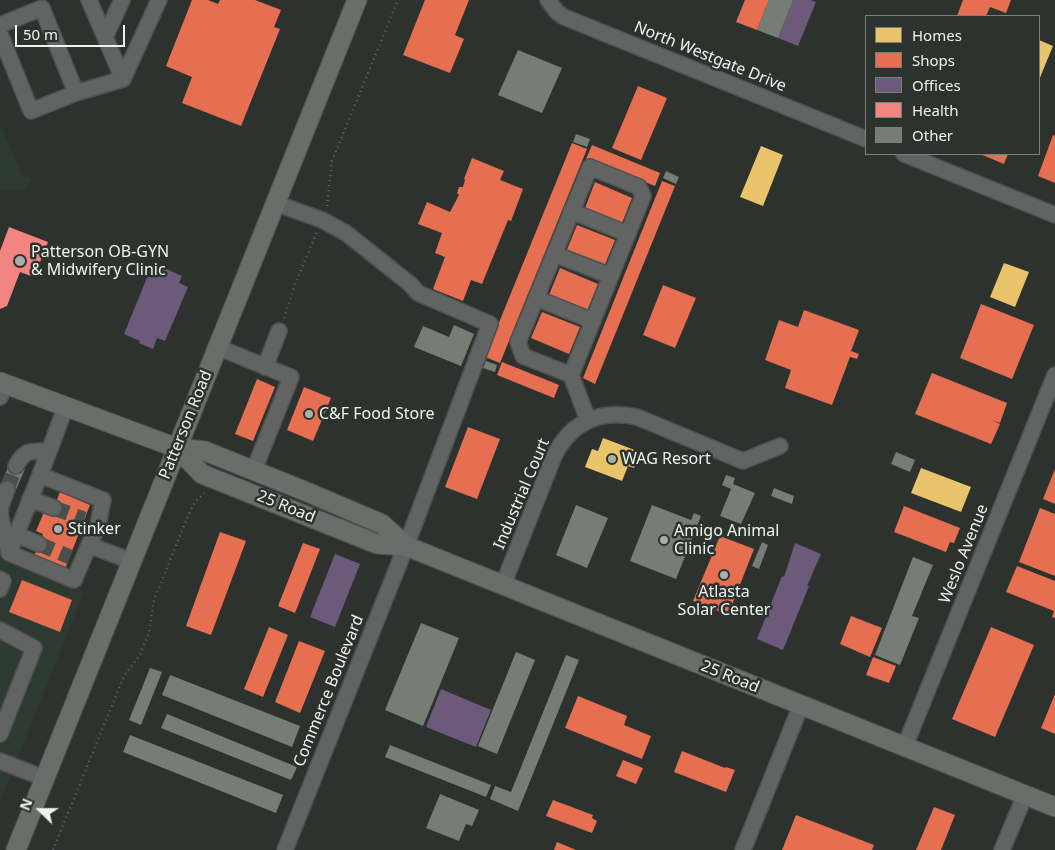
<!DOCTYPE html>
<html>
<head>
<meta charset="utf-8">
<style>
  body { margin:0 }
  #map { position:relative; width:1055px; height:850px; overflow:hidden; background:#2d322f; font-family:"Noto Sans",sans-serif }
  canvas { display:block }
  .legend { position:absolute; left:865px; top:15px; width:175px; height:140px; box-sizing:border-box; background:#2c332e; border:1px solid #7a807b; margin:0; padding:6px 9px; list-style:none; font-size:15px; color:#eef3ef }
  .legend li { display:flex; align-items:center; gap:10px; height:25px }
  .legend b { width:25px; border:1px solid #7a807b }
  .north { position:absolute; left:15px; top:785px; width:50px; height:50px; -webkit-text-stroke:4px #2c332e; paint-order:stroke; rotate:292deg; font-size:14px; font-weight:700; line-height:20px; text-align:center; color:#eef3ef }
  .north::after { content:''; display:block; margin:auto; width:18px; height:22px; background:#eef3ef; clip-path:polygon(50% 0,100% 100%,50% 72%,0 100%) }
  .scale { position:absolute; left:15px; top:25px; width:110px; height:22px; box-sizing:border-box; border:2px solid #eef3ef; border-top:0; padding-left:6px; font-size:15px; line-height:18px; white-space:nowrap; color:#eef3ef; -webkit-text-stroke:4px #2c332e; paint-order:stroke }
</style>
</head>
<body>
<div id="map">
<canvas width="1055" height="850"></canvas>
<ul class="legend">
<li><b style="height:14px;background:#e9c46a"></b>Homes</li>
<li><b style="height:14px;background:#e76f51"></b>Shops</li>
<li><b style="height:14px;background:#6d597a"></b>Offices</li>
<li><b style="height:14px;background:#f28482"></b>Health</li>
<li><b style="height:14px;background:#767d74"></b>Other</li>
</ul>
<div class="north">N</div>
<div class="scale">50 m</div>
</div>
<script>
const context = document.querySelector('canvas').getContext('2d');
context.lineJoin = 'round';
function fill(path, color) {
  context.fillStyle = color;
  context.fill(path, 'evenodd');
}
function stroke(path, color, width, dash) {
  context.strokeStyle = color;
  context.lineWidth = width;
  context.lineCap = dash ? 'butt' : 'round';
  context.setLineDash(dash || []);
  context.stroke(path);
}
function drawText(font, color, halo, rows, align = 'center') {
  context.font = font + ' "Noto Sans",sans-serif';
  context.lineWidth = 5;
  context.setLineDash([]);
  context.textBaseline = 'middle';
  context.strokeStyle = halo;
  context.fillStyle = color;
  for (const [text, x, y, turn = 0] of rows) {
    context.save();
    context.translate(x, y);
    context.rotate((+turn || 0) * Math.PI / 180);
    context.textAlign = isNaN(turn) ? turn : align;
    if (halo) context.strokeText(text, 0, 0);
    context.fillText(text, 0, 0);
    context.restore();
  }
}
fill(new Path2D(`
  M0,124L22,175L32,178L24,190L4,191L0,189Z
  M0,559L84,592L0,802Z`), '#2d3a31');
fill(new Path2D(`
  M1039,40L1053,46L1039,80Z
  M761,146L783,155L763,206L740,197Z
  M1004,263L1029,272L1015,307L990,297Z
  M603,438L640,452L634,468L628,466L622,481L585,467L592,449L598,451Z
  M921,468L971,487L961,512L911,493Z`), '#e9c46a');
fill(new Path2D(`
  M192,0H208L218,4L220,0H255L281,10L274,27L280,29L241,126L182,103L192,77L166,66Z
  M425,0H469L455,35L464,39L450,73L403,55Z
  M745,0H769L757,30L736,22Z
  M963,0H1011L1006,13L990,7L986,16H957Z
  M638,86L667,98L641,160L612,148Z
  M1053,135L1055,136V183L1038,176Z
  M572,143L587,149L500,363L485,357Z
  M592,145L660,173L655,186L586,159Z
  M980,154H1008L1004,164Z
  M472,158L504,171L500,180L523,189L511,221L508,220L482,284L471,280L463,301L433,289L445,257L435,253L442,233L418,224L427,202L450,212L459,195L457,193L459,187H463L465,180L464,179Z
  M662,181L675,186L595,384L583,378Z
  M595,182L632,198L622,223L585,208Z
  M577,225L615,240L604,267L566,252Z
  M560,268L598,284L587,311L549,295Z
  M663,285L696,298L675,348L643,335Z
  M981,304L1034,325L1012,379L960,358Z
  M804,310L859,330L851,351L859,354L857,359L850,357L832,405L785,388L791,370L765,360L779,320L798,327Z
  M542,312L580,327L569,354L531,338Z
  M502,362L559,385L554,398L497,375Z
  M932,373L1007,403L1000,423L992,420L1000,424L991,444L915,414Z
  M257,379L275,387L253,441L235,434Z
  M304,387L331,398L313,441L287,430Z
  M468,427L500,439L477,499L445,487Z
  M1055,469V504L1043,499Z
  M60,492L90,505L65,569L34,556L43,534L36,531L44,512L51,515Z
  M904,506L960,528L954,543L950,542L946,552L894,532Z
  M1040,508L1055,514V576L1019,562Z
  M220,532L246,541L211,635L186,626Z
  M720,536L754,549L728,615L693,601Z
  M303,543L320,549L295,613L278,606Z
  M1017,566L1055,581V618L1052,617L1054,611L1006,592Z
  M22,580L72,600L60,632L9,612Z
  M851,616L882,628L870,657L840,644Z
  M269,627L288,635L263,697L244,689Z
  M991,627L1034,645L995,737L952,719Z
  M299,641L325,651L300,713L275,702Z
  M873,657L896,666L889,683L866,675Z
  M1055,694V734L1041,728Z
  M578,696L627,716L624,725L651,736L642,759L565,728Z
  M682,751L725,768L726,767L735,770L726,792L674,772Z
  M623,760L643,768L636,784L616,776Z
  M553,800L593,815L592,818L597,821L592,833L546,816Z
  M934,807L955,815L941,850H916Z
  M796,815L874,845L872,850H782Z
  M557,842L576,850H554Z`), '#e76f51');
fill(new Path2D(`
  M793,0H810L816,2L798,46L778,38Z
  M153,263L182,276L179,283L188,287L165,341L157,338L153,349L139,343L140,341L124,334Z
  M795,543L821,554L807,586H809L783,650L757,639L782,576L784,577Z
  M335,554L360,564L335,627L310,617Z
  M441,689L491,710L476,747L426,727Z`), '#6d597a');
fill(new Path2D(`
  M9,227L48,242L34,277L20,272L7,306L0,309V251Z`), '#f28482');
fill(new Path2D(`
  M769,0H793L778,38L757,30Z
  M518,50L562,68L542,113L498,95Z
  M576,134L590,139L587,147L573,142Z
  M666,171L679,177L676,184L663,178Z
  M454,325L474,334L461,366L414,347L423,326L449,337Z
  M486,361L497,365L495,372L483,368Z
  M896,452L915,460L910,472L891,464Z
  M10,463L25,469L15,492L0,486Z
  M726,475L735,478L733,484L755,493L741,524L720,516L731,489L722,485Z
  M774,488L794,496L792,504L771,496Z
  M576,505L608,518L587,568L556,555Z
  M652,505L691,520L694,513L701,516L676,579L630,561Z
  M762,542L768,545L759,569L752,566Z
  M913,557L933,565L912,616L919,618L900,665L875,655Z
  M421,623L459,638L423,726L385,710Z
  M516,652L535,660L497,754L478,746Z
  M566,655L579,660L518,811L490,799L495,786L511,792Z
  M150,668L162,672L141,725L129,720Z
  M170,675L300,726L292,747L162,695Z
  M167,714L297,767L291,780L161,728Z
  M130,735L283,795L276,813L123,752Z
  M390,745L491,785L486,797L385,757Z
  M440,794L479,810L472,826L466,824L459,841L426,828Z`), '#767d74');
stroke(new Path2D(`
  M7,489L16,466
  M54,508L84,519
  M39,544L70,557`), '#4a4f4c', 15, [15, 8]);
const minor = new Path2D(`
  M89,0L123,79L159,0
  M548,0L557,12L564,17L866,139
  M0,25L42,8L76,93
  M0,34L31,111L76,93L123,79
  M105,37L122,0
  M904,154L1055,215
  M275,203L322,220L346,233L410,284L418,293L490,324L406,546L285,850
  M571,211L628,234
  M554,254L611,276
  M536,298L593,321
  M217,347L291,377L254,470
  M265,367L279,331
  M571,375L643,196L639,187L590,167L518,342L523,356L571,375L588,420
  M0,397L5,384
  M16,466C25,449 31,451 48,451
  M40,475L66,406
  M7,489L1,506L0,514L9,553
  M30,499L54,508
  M17,535L39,544
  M89,545L98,525L103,500L40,475L9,553L74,580L89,545L131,561
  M0,579L3,581L0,589
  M503,585L554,456C571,422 599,409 637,417L743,461L780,446
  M0,630L34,648L0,734
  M905,746L1055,375
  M0,761L44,778
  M743,850L801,705
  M1002,850L1025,795`);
const major = new Path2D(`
  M0,382L177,448L205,451L307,492L382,524L406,546
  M177,448L202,474L377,544L406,546L1055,807
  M16,850L357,0`);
stroke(minor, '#4d504e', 18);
stroke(major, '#4d504e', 21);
stroke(new Path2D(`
  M327,206L332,161L398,0
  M284,318L295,284L317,232
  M53,850L124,676L140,655L149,633L154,600L190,511L195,502L204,493`), '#656866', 2.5, [1, 4]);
stroke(minor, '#626363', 15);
stroke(major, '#696e6b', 19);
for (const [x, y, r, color] of [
  [20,261,6,"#aaafac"],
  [309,414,5,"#aaafac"],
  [612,459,5,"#aaafac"],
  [58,529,5,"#aaafac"],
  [664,540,5,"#aaafac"],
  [724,575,5,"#aaafac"]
]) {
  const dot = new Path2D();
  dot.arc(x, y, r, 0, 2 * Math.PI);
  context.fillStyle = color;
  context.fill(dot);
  stroke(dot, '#2c332e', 2);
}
drawText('16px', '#eef3ef', '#2c332e', [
  ["North Westgate Drive",710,57,22],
  ["Patterson Road",186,425,-68],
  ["Industrial Court",522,494,-67],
  ["25 Road",286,507,22],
  ["Weslo Avenue",964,554,-68],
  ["25 Road",730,677,22],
  ["Commerce Boulevard",329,691,-68]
]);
drawText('16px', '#eef3ef', '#2c332e', [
  ["Patterson OB-GYN",31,252],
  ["& Midwifery Clinic",31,270],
  ["C&F Food Store",319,414],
  ["WAG Resort",622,459],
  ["Stinker",68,529],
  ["Amigo Animal",674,531],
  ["Clinic",674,549],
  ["Atlasta",724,592,"center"],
  ["Solar Center",724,610,"center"]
], 'left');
</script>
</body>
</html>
